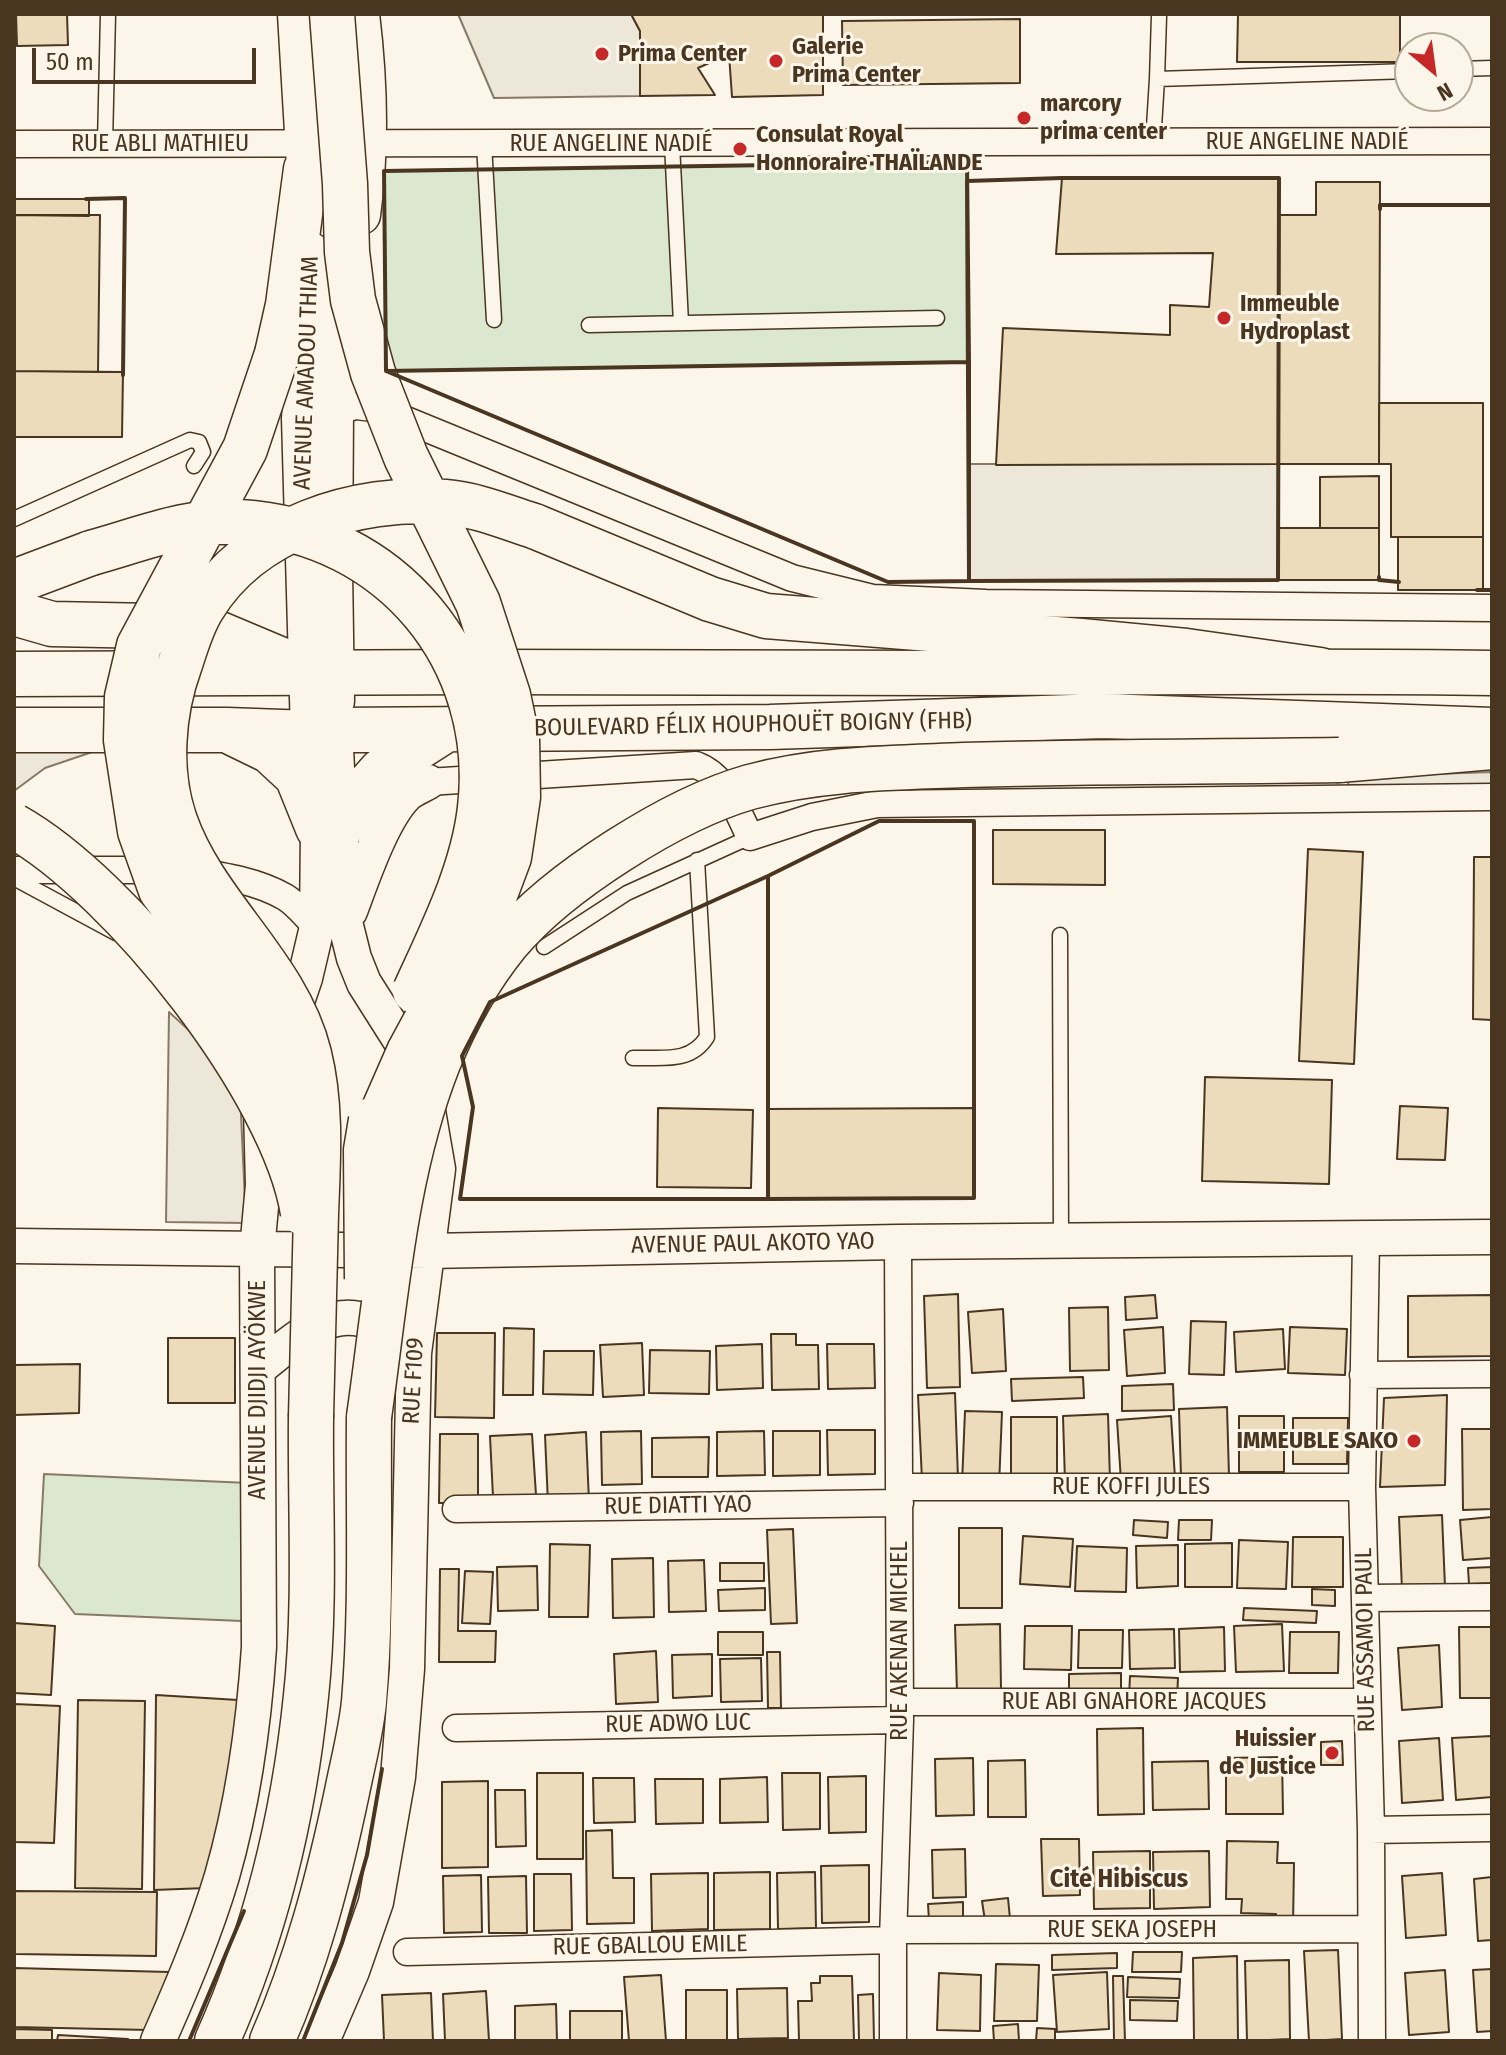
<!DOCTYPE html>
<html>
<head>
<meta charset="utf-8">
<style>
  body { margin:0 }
  #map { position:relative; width:1506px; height:2055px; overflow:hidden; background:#fbf6e9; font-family:"Fira Sans Condensed",sans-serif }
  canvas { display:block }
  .frame { position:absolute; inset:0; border:16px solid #4a3520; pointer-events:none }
  .north { position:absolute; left:1394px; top:32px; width:80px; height:80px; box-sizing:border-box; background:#fbf6e9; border:2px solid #b4a999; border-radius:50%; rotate:151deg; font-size:22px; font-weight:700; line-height:32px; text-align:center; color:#4a3520 }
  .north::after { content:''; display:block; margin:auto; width:28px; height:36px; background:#c62828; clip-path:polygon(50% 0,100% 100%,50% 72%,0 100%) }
  .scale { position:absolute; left:32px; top:48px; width:224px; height:36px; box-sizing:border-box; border:4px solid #4a3520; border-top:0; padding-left:10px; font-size:24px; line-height:28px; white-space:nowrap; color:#4a3520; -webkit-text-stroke:6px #fbf6e9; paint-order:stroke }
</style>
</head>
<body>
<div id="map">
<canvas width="1506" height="2055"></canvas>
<div class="frame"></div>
<div class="north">N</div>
<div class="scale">50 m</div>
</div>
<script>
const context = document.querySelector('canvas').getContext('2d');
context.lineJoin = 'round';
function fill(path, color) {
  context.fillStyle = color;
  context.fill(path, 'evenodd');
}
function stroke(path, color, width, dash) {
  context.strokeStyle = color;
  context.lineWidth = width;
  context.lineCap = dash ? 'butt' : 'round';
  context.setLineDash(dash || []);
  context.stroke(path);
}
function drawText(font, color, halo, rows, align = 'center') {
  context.font = font + ' "Fira Sans Condensed",sans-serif';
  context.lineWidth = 6;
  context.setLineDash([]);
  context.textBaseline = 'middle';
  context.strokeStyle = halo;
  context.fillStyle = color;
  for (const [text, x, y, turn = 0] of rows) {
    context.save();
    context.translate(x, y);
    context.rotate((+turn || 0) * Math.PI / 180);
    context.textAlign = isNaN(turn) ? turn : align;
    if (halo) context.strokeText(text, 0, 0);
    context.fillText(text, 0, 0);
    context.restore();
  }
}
const green = new Path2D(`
  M967,162L969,362L386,371L384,171Z
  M44,1474L249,1483L242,1621L75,1614L39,1566Z`);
fill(green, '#dce7d0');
stroke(green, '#887966', 2);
const parking = new Path2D(`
  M458,14H631L640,31V96L494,98Z
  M970,464H1278V580L969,581Z
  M14,746L107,747L45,768L14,791Z
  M1492,772V786L1348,785L1349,777Z
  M169,1012L206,1046L240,1093L246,1223L166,1222Z`);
fill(parking, '#ede7d9');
stroke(parking, '#887966', 2);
const building = new Path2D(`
  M16,14H67L68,45L17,46Z
  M631,14H823V95L732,97L729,54L698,68L715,95L640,96V31Z
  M1238,14H1400V62H1237Z
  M1020,19V83L843,85L842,21Z
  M1062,178H1279L1278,464L996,465L1003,328L1170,335V305L1209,307L1213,253L1056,254Z
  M1316,182H1380L1379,464H1278L1279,215H1316Z
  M14,199H89V216L14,215Z
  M14,215H100L98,372L14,371Z
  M14,371L123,372L122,437H14Z
  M1379,403H1483V537H1391V464H1379Z
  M1379,476V528H1320V477Z
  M1278,528H1379V580H1278Z
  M1398,537H1483V590H1398Z
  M993,830H1105V885L993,884Z
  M1308,849L1363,852L1354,1064L1299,1061Z
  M1474,857H1492V1020L1473,1019Z
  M1205,1077L1332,1080L1329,1184L1202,1181Z
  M1400,1106L1448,1108L1445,1160L1397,1159Z
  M658,1108L753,1110L751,1188L657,1187Z
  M974,1108V1198L768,1199V1109Z
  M958,1294L960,1387L927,1388L924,1296Z
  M1155,1295L1157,1318L1126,1320L1125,1297Z
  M1492,1295V1356L1408,1357V1296Z
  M1108,1307L1109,1370L1070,1371L1069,1308Z
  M1003,1309L1006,1371L972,1373L968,1312Z
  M1191,1321L1226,1322L1224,1375L1189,1374Z
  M1163,1327L1165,1373L1127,1376L1124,1330Z
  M1290,1327L1347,1329L1345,1375L1288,1373Z
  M504,1328L534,1329L533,1395H503Z
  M1283,1329L1285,1369L1236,1372L1234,1332Z
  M437,1333H495L494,1418L435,1417Z
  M771,1334H796V1345H818L819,1389L772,1390Z
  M168,1338H235V1403H168Z
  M642,1343L644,1395L603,1397L600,1345Z
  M762,1344L763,1388L717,1390L716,1346Z
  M827,1344H874L875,1388L828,1389Z
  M650,1350L710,1351L709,1394L649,1393Z
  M544,1351H594L593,1395L543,1394Z
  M80,1364L79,1413L14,1415V1365Z
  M1083,1377L1084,1398L1012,1401L1011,1379Z
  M1173,1384L1174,1410L1122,1411V1386Z
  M955,1393L958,1479L922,1480L918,1395Z
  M1447,1395L1445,1485L1380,1487L1384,1398Z
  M1227,1407L1229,1476L1181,1477L1179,1409Z
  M965,1411L1002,1412L999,1486L962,1484Z
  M1108,1414L1110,1481L1065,1482L1063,1416Z
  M1171,1416L1175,1478L1121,1481L1117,1420Z
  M1239,1416H1284V1472H1239Z
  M1011,1417H1057V1483H1011Z
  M1293,1418H1348L1347,1464H1293Z
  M1462,1429H1492V1509L1463,1510Z
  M827,1430H875V1474L828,1475Z
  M641,1431L642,1484L602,1485L601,1432Z
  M764,1431L765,1475L717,1476V1432Z
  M773,1431H820V1475L773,1476Z
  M586,1432L589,1502L548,1504L545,1435Z
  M440,1434H478V1503H439Z
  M532,1434L536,1495L493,1497L490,1436Z
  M709,1437L708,1477H652V1438Z
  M1442,1515L1445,1587L1402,1590L1399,1517Z
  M1492,1517V1558L1463,1560L1460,1520Z
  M1134,1520L1168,1522L1167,1538L1133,1535Z
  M1179,1520H1212L1211,1540H1178Z
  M959,1528H1002V1608H959Z
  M793,1529L797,1623L771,1624L767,1530Z
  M1023,1536L1073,1539L1070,1587L1020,1584Z
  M1293,1537H1343V1587H1292Z
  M1239,1540L1288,1542L1286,1589L1237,1588Z
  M1232,1543V1587H1185V1544Z
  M550,1544L590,1545L588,1617H549Z
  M1178,1545V1586L1137,1588L1136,1546Z
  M1077,1546L1127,1548L1126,1592L1075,1591Z
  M653,1558L654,1617L613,1618L612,1559Z
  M704,1560L706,1611L669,1612L668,1561Z
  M720,1563H764V1581H720Z
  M537,1566L538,1610L498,1611L497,1567Z
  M1492,1567V1583L1469,1584L1468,1568Z
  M440,1569H459L458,1631H496L495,1662H439Z
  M465,1571L493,1572L490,1624L462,1623Z
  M765,1588V1610L719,1611L718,1590Z
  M1312,1589L1335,1590V1606L1312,1605Z
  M1244,1608L1317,1611L1316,1623L1243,1620Z
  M14,1623L55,1626L51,1695L14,1693Z
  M1000,1624L1001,1690L957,1692L955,1625Z
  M1282,1624L1284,1671L1236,1672L1234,1626Z
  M1025,1626H1072L1071,1670L1024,1669Z
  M1224,1627L1225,1671L1180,1672L1179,1629Z
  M1459,1627H1492V1698H1460Z
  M1174,1629L1175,1668L1130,1669L1129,1630Z
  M1079,1630H1123L1122,1668H1078Z
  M718,1632H763V1655H718Z
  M1290,1632H1339L1338,1673H1289Z
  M1439,1645L1442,1707L1402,1710L1398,1648Z
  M656,1651L658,1702L616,1704L614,1654Z
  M767,1652H780L781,1708H768Z
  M712,1654V1696L673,1698L672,1655Z
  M761,1658L762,1701L721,1702L720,1659Z
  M1121,1673V1694H1069V1674Z
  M1130,1676L1178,1678L1177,1699L1129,1697Z
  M156,1695L238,1700L231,1787L206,1888L154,1890Z
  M78,1700L145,1701L142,1889L75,1888Z
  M14,1704L60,1706L54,1843L14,1842Z
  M1143,1728L1144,1814L1098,1815L1097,1729Z
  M1492,1736V1797L1456,1800L1452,1738Z
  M1439,1738L1443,1800L1402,1803L1399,1741Z
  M1342,1741L1343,1765H1321V1742Z
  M1282,1757L1283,1814H1226V1758Z
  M973,1758L974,1815L936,1816L935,1759Z
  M1025,1760L1026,1817H988V1761Z
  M1208,1761L1209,1809L1153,1810L1152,1762Z
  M537,1773H583V1859H537Z
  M782,1773H820V1829L783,1830Z
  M866,1776V1832L829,1833L828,1777Z
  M767,1777L768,1822L720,1823V1779Z
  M593,1778H634L635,1822L594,1823Z
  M655,1779H703V1823L656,1824Z
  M488,1781V1867L442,1868V1782Z
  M495,1790H525L526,1846L496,1847Z
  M612,1830L613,1878H634V1923L587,1924L586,1831Z
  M1041,1839H1079L1080,1895L1043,1896Z
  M1227,1841L1278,1842L1277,1863H1294L1293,1926H1275L1276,1914L1241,1913L1242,1899H1226Z
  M965,1849L966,1897L933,1898L932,1850Z
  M1150,1851V1908L1094,1909L1093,1852Z
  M1209,1851L1210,1907L1154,1909L1153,1852Z
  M869,1865V1922L822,1923L821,1866Z
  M770,1872V1929L714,1930V1873Z
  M815,1872L816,1928L778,1929L777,1873Z
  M708,1873V1929L652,1931L651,1874Z
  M1442,1873L1446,1935L1406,1938L1402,1876Z
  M534,1874H571L572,1930L534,1931Z
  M481,1875L482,1932L444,1933L443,1876Z
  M526,1876L527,1933H489L488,1877Z
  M1492,1877V1940L1478,1941L1474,1879Z
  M14,1891L157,1892L156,1956L14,1954Z
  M1008,1898L1010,1919L985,1921L982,1901Z
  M963,1902V1918L929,1920L928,1904Z
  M1338,1950L1342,2039L1309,2041L1304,1951Z
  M1133,1952H1182L1181,1972H1132Z
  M1117,1953V1968L1052,1970V1955Z
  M1237,1956L1238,2041H1194L1193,1958Z
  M1289,1960L1290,2039L1247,2041L1245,1961Z
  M996,1964L1039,1965L1037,2021H994Z
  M14,1968L169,1972L149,2030L14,2027Z
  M1492,1969V2031L1477,2032L1473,1970Z
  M1445,1970L1449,2032L1409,2035L1405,1973Z
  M1107,1972L1109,2029L1057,2032L1053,1975Z
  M939,1973L981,1975L980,2031L937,2030Z
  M661,1975L666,2041H629L624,1977Z
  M820,1976H852L854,2041H799L798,2001H812L811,1983H820Z
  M1113,1976H1123L1125,2041H1114Z
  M1128,1977L1180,1979L1179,1998L1127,1997Z
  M787,1988L788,2038L738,2039L737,1989Z
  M686,1990H727V2041H686Z
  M486,1991L489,2041H445L443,1994Z
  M431,1993L433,2041H384L382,1995Z
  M873,1994L874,2041H859L858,1995Z
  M1130,2000L1178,2001L1177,2021L1130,2020Z
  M556,2004L557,2041H515V2006Z
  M570,2011H622V2041H570Z
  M1018,2024L1019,2041H994L993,2026Z
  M1037,2028L1055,2029V2041H1036Z
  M14,2029L52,2030V2041H14Z
  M58,2035L128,2039L127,2041H57Z`);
fill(building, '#ecdcbc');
stroke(building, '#4a3520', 2);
const service = new Path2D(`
  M1458,69L1492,68
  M1157,79L1159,16
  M1153,143L1157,79L1410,71
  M105,144L108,14
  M484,144L494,320
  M672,144L681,323
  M589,325L937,318
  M14,519L190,440L199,442L203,452L194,466
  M14,878L116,933
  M1060,935L1061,1240
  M544,947L627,893L750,837
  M633,1058C662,1057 690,1064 707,1037L697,860`);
const minor = new Path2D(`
  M14,144L1492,141
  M321,413L357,406L379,409L792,578L873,598L986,603L1492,608
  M412,773L428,782L696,765C726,776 736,809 750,837L812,817L877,804L1492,797
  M14,870H186C218,875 256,880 285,897C297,904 307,918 317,927
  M1366,1239L1362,1487L1371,1830L1372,2041
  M1363,1375L1492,1374
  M900,1487H1362
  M456,1509L900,1503
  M1365,1598L1492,1597
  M900,1702H1367
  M456,1728L900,1720
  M1371,1830L1492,1828
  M893,1930L1371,1929
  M407,1952L893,1940
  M893,2041V1940L900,1720L898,1242`);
const tertiary = new Path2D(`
  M350,911C362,879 382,819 406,795C411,790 421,786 428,782
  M289,1025L305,978L317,927L318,828L310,733
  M14,1246L428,1251L898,1242L1492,1237
  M259,1368C306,1331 343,1292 398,1340
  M158,2041C182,1987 205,1933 222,1876C243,1803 254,1723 259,1647L257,1250L263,1185L261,1109
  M322,2041L352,1971L376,1902L398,1777L407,1669L414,1353L438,1169L424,1088L414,1062L364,983L354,958L345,922L335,730`);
const secondary = new Path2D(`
  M297,14L308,199
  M360,14C368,79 370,149 361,215
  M335,701L333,570L334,410L349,295
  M310,733L301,418L310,310L311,252`);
const trunk = new Path2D(`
  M14,613L52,624L203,627L291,664
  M14,674C326,671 638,672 950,673C1131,673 1311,670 1492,673
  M14,730H227L310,733L335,730L770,727L1103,716L1492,730
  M233,733L270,751L297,776L318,828
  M341,828L365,789L381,771L444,731`);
const motorway = new Path2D(`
  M277,354L288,305L306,169
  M534,526L710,599L766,616L1081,641L1186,651L1320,670
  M14,582L91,553
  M1339,760L1492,747
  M217,2041C266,1931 294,1815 306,1696C316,1604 310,1509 311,1417
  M272,2041C307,1962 329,1877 347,1792C353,1762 361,1732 364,1702C372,1608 368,1512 369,1417`);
stroke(service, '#4a3520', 17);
stroke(minor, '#4a3520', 29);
stroke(tertiary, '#4a3520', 37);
stroke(secondary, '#4a3520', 41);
stroke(trunk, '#4a3520', 47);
stroke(motorway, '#4a3520', 47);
stroke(service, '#fbf6e9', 14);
stroke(minor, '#fbf6e9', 26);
stroke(tertiary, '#fbf6e9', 34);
stroke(secondary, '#fbf6e9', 38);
stroke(trunk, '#fbf6e9', 44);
stroke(motorway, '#fbf6e9', 44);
const motorwayBridge = new Path2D(`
  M332,14L345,184L347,252L353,300L373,373L406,457L478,603L508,695L517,738L518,797L509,857L484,924L449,978L409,1052L366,1150
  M277,354L245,449L139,646L127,697L126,740L140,831L161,890L259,1024L280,1063L301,1115
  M91,553C139,540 189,519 240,522C391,531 497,659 480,808C473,871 441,934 415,991
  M14,826C121,886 284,1091 303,1213
  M367,1279L366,1150L371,1120
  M311,1417C313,1349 314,1281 316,1214C318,1161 322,1106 309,1054C287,965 205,907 175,821C158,772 162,713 180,664C186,646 192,624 203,607C251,528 357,495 445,502C474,504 506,517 534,526
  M369,1417C386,1299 394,1175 438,1063C455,1021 478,979 507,943C558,882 673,809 750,787C820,768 892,768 964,765C1088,761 1214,762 1339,760`);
stroke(motorwayBridge, '#4a3520', 47, []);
stroke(motorwayBridge, '#fbf6e9', 44);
stroke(new Path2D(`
  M967,162L969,362L386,371L384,171Z
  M1062,178H1279L1278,580L969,581L967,181Z
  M86,199L125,198L123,375
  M1380,209V205H1492
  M969,362V581L888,582L386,371Z
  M1379,577V580L1399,582
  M1477,590H1492
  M879,821H974V1198L768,1199V876Z
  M768,876V1199H460L473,1107L462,1056L490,1002Z
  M189,2041L244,1911
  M303,2041L342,1943L367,1855L382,1769`), '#4a3520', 4);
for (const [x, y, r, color] of [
  [602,54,8,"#c62828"],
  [776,61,8,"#c62828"],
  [1024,118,8,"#c62828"],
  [740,149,8,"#c62828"],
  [1224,318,8,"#c62828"],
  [1414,1441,8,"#c62828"],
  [1332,1753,8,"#c62828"]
]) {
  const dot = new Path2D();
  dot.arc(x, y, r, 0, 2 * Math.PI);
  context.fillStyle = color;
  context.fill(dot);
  stroke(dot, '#fbf6e9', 3);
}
drawText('bold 24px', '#4a3520', '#fbf6e9', [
  ["Galerie",792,47],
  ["Prima Center",792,75],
  ["Prima Center",618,54],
  ["marcory",1040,104],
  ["prima center",1040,132],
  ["Consulat Royal",756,135],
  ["Honnoraire THAÏLANDE",756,163],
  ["Immeuble",1240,304],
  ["Hydroplast",1240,332],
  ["IMMEUBLE SAKO",1398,1441,"right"],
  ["Huissier",1316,1739,"right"],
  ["de Justice",1316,1767,"right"]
], 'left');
drawText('24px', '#4a3520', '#fbf6e9', [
  ["RUE ANGELINE NADIÉ",1307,142],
  ["RUE ABLI MATHIEU",160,144],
  ["RUE ANGELINE NADIÉ",611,144],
  ["AVENUE AMADOU THIAM",307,373,-88],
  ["BOULEVARD FÉLIX HOUPHOUËT BOIGNY (FHB)",753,725,-1],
  ["AVENUE PAUL AKOTO YAO",753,1244,-1],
  ["RUE F109",414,1381,-87],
  ["AVENUE DJIDJI AYÖKWE",258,1390,-90],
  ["RUE KOFFI JULES",1131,1487],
  ["RUE DIATTI YAO",678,1506,-1],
  ["RUE ASSAMOI PAUL",1366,1640,-91],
  ["RUE AKENAN MICHEL",900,1641,-90],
  ["RUE ABI GNAHORE JACQUES",1134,1702],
  ["RUE ADWO LUC",678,1724,-1],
  ["RUE SEKA JOSEPH",1132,1930],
  ["RUE GBALLOU EMILE",650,1946,-1]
]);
drawText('bold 26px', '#4a3520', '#fbf6e9', [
  ["Cité Hibiscus",1119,1880]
]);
</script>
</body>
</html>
